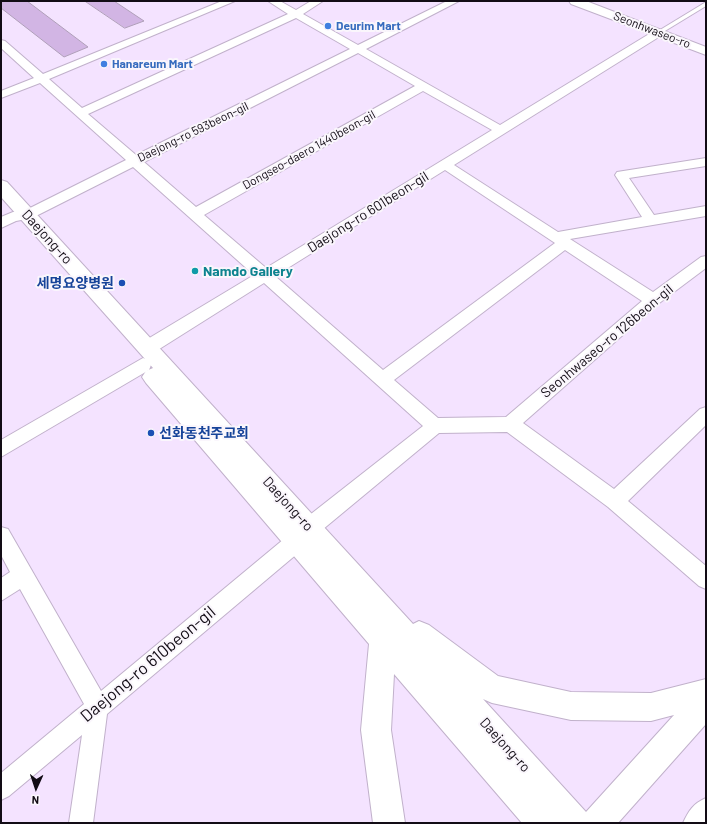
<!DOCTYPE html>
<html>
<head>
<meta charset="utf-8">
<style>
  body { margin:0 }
  #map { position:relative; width:707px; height:824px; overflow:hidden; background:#f4e3ff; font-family:Barlow,sans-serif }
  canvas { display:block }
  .frame { position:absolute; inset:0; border:2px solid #120c15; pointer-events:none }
  .north { position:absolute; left:16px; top:768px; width:40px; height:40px; -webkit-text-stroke:3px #faf6fc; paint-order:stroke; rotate:183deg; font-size:11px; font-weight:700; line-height:16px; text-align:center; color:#120c15 }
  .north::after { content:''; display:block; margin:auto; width:14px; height:18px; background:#120c15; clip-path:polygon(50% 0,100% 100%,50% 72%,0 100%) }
</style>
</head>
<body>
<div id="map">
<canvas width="707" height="824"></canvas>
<div class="frame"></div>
<div class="north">N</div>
</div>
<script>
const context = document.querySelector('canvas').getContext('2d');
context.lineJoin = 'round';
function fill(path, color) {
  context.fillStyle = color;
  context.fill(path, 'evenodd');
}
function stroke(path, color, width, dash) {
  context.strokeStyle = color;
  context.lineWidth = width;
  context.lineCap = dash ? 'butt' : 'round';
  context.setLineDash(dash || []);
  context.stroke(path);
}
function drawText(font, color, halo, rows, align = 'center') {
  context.font = font + ' Barlow,"Noto Sans KR",sans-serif';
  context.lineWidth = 4;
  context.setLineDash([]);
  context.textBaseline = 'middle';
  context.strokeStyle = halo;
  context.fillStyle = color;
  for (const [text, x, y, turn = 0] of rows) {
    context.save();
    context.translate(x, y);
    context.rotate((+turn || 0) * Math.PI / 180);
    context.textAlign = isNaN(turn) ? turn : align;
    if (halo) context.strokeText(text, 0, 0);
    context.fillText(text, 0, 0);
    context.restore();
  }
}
const building = new Path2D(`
  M4,1H27L88,47L64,57L1,8V2Z
  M85,1H114L144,21L125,28Z`);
fill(building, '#d2b5e4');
stroke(building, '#af9fb9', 1);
const service = new Path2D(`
  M706,2V6L660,34L655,33Z`);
const minor = new Path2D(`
  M222,1H235L49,79L82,108L288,14L268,1H280L296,10L311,1H323L303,14L358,45L447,1H459L366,49L500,125L654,31H662L663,33L662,35L454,165L558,232L642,217L615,175L617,172L706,158V166L629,178L654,215L706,206V216L570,239L653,292L701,257L706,256V268L658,304L523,423L614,489L700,409L706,407V425L628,501L706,566V589L699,586L608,507L507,432L439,433L316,535L309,537L304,535L307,541L304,548L107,714L93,823H69L82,735L9,796L1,800V773L84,704L20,589L1,601V578L10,572L1,555V527L8,529L101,691L290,534L297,531L302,533L299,528L302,521L423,426L264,283L153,353L147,354L141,353L139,348L141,343L254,275L133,167L32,218L16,221L1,228V217L13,212L24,211L126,160L40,83L1,98V91L34,78L1,48V40L5,41L43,74ZM296,18L350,49L136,155L88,114ZM358,53L415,86L196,207L144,162ZM423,91L492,130L266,268L204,215ZM445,170L555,243L383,370L275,276ZM565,250L642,301L506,417L438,418L394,380Z
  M143,358L149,360L151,365L149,370L1,457V440Z`);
const tertiary = new Path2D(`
  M569,1H586L706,47V55L571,4Z`);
const primary = new Path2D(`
  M1,180L7,182L413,624L419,621L429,625L498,676L571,692L651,693L706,679V724L618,823H522L394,674L391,730L405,823H373L361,730L369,644L146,383L142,377L146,371L153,368L1,197ZM483,699L492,703L571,720L651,721L674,715L586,812Z
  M706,798V823H683C689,810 693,804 706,798Z`);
stroke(service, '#c1b1cb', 2);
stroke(minor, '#c1b1cb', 2);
stroke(tertiary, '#c1b1cb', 2);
stroke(primary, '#c1b1cb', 2);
fill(service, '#fff');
fill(minor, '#fff');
fill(tertiary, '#fff');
fill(primary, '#fff');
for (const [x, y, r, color] of [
  [328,26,4,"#3f7fe0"],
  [104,64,4,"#3f7fe0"],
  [195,271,4,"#0f9aa8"],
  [122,283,4,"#1a4fb4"],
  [151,433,4,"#1a4fb4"]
]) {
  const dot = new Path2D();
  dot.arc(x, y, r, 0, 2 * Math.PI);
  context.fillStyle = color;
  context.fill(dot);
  stroke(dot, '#faf6fc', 1.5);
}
drawText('bold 12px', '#366cbe', '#faf6fc', [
  ["Deurim Mart",336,26],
  ["Hanareum Mart",112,64]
], 'left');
drawText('12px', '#120c15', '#faf6fc', [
  ["Seonhwaseo-ro",652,30,21],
  ["Daejong-ro 593beon-gil",193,132,-26],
  ["Dongseo-daero 1440beon-gil",309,150,-29]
]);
drawText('14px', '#120c15', '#faf6fc', [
  ["Daejong-ro 601beon-gil",368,212,-32],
  ["Daejong-ro",47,237,48],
  ["Seonhwaseo-ro 126beon-gil",607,341,-40],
  ["Daejong-ro",288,504,48],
  ["Daejong-ro",505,745,48]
]);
drawText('bold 14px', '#0d838f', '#faf6fc', [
  ["Namdo Gallery",203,271]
], 'left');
drawText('bold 14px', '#164399', '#faf6fc', [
  ["세명요양병원",114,283],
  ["선화동천주교회",159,433,"left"]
], 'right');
drawText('17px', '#120c15', '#faf6fc', [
  ["Daejong-ro 610beon-gil",148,664,-40]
]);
</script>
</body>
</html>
